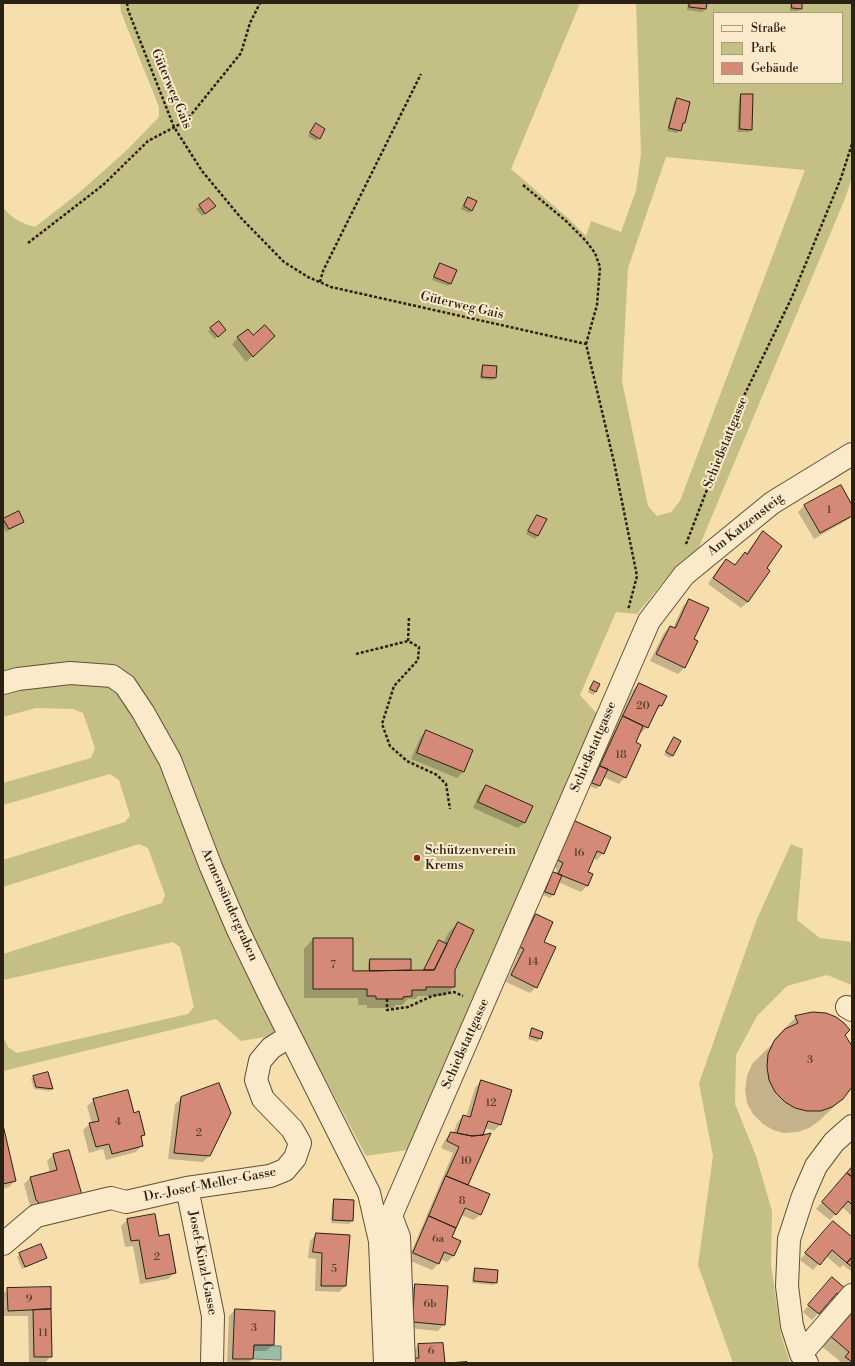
<!DOCTYPE html>
<html>
<head>
<meta charset="utf-8">
<style>
  body { margin:0 }
  #map { position:relative; width:855px; height:1366px; overflow:hidden; background:#f7dead; font-family:"Libre Bodoni",serif }
  canvas { display:block }
  .frame { position:absolute; inset:0; border:4px solid #2a2114; pointer-events:none }
  .legend { position:absolute; left:713px; top:12px; width:130px; height:72px; box-sizing:border-box; background:#faeaca; border:1px solid #a79a81; margin:0; padding:5px 7px; list-style:none; font-size:12px; color:#2a2114 }
  .legend li { display:flex; align-items:center; gap:8px; height:20px }
  .legend b { width:20px; border:1px solid #a79a81 }
</style>
</head>
<body>
<div id="map">
<canvas width="855" height="1366"></canvas>
<div class="frame"></div>
<ul class="legend">
<li><b style="height:5px;background:#faeaca"></b>Straße</li>
<li><b style="height:11px;background:#c4bf85"></b>Park</li>
<li><b style="height:11px;background:#d58a78"></b>Gebäude</li>
</ul>
</div>
<script>
const context = document.querySelector('canvas').getContext('2d');
context.lineJoin = 'round';
function fill(path, color) {
  context.fillStyle = color;
  context.fill(path, 'evenodd');
}
function stroke(path, color, width, dash) {
  context.strokeStyle = color;
  context.lineWidth = width;
  context.lineCap = dash ? 'butt' : 'round';
  context.setLineDash(dash || []);
  context.stroke(path);
}
function drawText(font, color, halo, rows, align = 'center') {
  context.font = font + ' "Libre Bodoni",serif';
  context.lineWidth = 4;
  context.setLineDash([]);
  context.textBaseline = 'middle';
  context.strokeStyle = halo;
  context.fillStyle = color;
  for (const [text, x, y, turn = 0] of rows) {
    context.save();
    context.translate(x, y);
    context.rotate((+turn || 0) * Math.PI / 180);
    context.textAlign = isNaN(turn) ? turn : align;
    if (halo) context.strokeText(text, 0, 0);
    context.fillText(text, 0, 0);
    context.restore();
  }
}
fill(new Path2D(`
  M120,3H580L511,169L568,218L586,236L591,221L621,232L636,191L641,154L636,3H852V178L844,201L699,547L677,565L637,614L616,612L580,695L598,715L407,1150L366,1156L300,1031L241,1041L216,1019L3,1071V1036L8,1047L17,1053L188,1014L194,1007L180,947L173,942L3,980V954L162,903L165,895L148,848L139,844L3,887V860L125,822L130,816L119,780L110,774L3,805V783L91,758L95,748L83,713L73,709L36,708L3,717V207C12,219 21,223 35,227L80,192L127,150L159,117V107L121,12ZM714,13H842V83H714ZM666,157L805,170L680,501L671,512L657,516L648,506L622,381L628,268Z
  M791,844L803,849L797,920L820,938L852,942V985L827,975L787,986L757,1016L736,1055L735,1104L756,1156L772,1211L771,1265L781,1335L790,1363H733L698,1265L713,1156L699,1083L757,919Z`), '#c4bf85');
const water = new Path2D(`
  M254,1345L281,1346V1360L254,1359Z`);
fill(water, '#9dbca8');
stroke(water, '#6f7e6d', 1);
fill(new Path2D(`
  M688,3H706L705,9L702,12L687,10Z
  M790,3H801V8L798,11H790Z
  M742,95L751,130L748,132H737L739,98Z
  M677,99L684,123L677,133L667,131L674,102Z
  M316,125L319,138L316,141L308,136Z
  M468,198L472,210L469,213L461,209L465,201Z
  M209,199L212,209L202,216L196,209Z
  M440,264L451,283L448,286L432,280L437,267Z
  M211,329L225,330L215,339L208,331Z
  M253,337L268,342L246,362L232,344L238,338Z
  M483,366L495,377L493,380L480,379L481,369Z
  M840,486L852,507V516L849,519L814,539L798,512L804,506Z
  M538,516L546,520L537,536L535,539L526,534L535,519Z
  M4,520L23,522L20,524L6,532L3,526Z
  M763,533L765,568L748,602L741,608L708,584L720,566L727,560L734,566L745,553L746,554L757,539Z
  M689,600L692,639L697,641L684,668L678,674L650,661L664,633L670,627L673,628L683,606Z
  M594,682L596,692L593,695L588,692L591,685Z
  M639,684L666,696L661,706L655,712L647,727L641,733L639,732L625,777L619,784L603,777L599,786L596,789L590,786L596,773H595L633,690Z
  M426,731L472,751L463,772L457,778L411,759L420,738Z
  M674,738L673,755L670,758L664,755Z
  M486,786L525,822L518,828L473,808L480,792Z
  M575,822L603,853L597,860L593,858L587,873L592,875L587,886L581,892L558,882L553,895L550,898L543,895L551,876L554,873H556L557,869L552,867L569,829Z
  M536,915L543,942L536,987L530,993L506,982L518,955L515,953L530,921Z
  M458,923L454,970V987L444,996H418L415,999H408L402,1005H396L393,1008H367V1005H358V998H304V949L313,939L352,972H368V963L371,960H410V971H423L437,944L439,941L443,943L449,932Z
  M796,1017L844,1035L852,1048V1084L842,1099L819,1121L809,1128L798,1132L784,1133L773,1130L763,1124L753,1114L747,1103L745,1090L747,1076L752,1064L775,1041L774,1039Z
  M533,1029L540,1039L537,1042L528,1039L530,1032Z
  M34,1077L52,1089L49,1091L34,1089L31,1079Z
  M481,1081L511,1091L500,1125L494,1131L485,1128L467,1185L481,1214L474,1220L461,1215L451,1238L453,1256L447,1262L440,1259L438,1264L432,1270L408,1260L453,1153L441,1148L445,1140L452,1133L453,1134L457,1123L463,1116L466,1117L475,1088ZM461,1205L479,1213V1215L460,1207Z
  M182,1098L210,1155L203,1162L168,1159L175,1104Z
  M94,1100L134,1114L144,1135L140,1139L142,1145L136,1152L106,1160L103,1149L89,1153L83,1130L90,1124H92L87,1106Z
  M3,1131L15,1181L9,1187L3,1189Z
  M53,1155L81,1195L33,1209L30,1206L24,1184L30,1178L50,1173L47,1161Z
  M852,1167V1216L842,1207L830,1220L816,1209Z
  M335,1200L352,1221L349,1224L331,1223L332,1203Z
  M127,1220L158,1237L175,1273L168,1279L140,1284L133,1246L125,1247L121,1226Z
  M827,1228L852,1238V1272L843,1265L840,1268L826,1256L813,1270L800,1260Z
  M316,1234L349,1236L345,1286L339,1292L315,1291L316,1259L308,1258L310,1241Z
  M20,1254L46,1258L43,1260L22,1269L17,1257Z
  M476,1269L496,1283L493,1285L472,1283L473,1272Z
  M416,1285L444,1324L438,1331L407,1328L409,1291Z
  M826,1285L846,1290L834,1302L831,1299L812,1320L803,1312Z
  M50,1288L51,1356L45,1363H29L28,1316H3V1294L8,1289Z
  M235,1310L274,1312L273,1345L266,1351H253V1359L248,1363H227L229,1316Z
  M852,1312V1363H840L841,1362L819,1344Z
  M419,1345L444,1363H410L412,1352Z`), '#0003');
const building = new Path2D(`
  M690,3H707L706,9L689,7Z
  M792,3H802V9L792,8Z
  M741,94H753L752,130L740,129Z
  M677,98L690,102L685,123H683L681,131L669,128Z
  M316,123L325,129L320,139L310,133Z
  M468,197L477,201L472,211L464,206Z
  M209,198L216,206L205,214L199,205Z
  M440,263L457,270L451,284L434,277Z
  M219,321L226,330L218,337L210,328Z
  M265,325L275,336L253,357L237,337L248,329L253,335Z
  M483,365L497,366L496,378L482,377Z
  M841,485L852,505V516L820,533L804,505Z
  M19,511L24,522L9,529L3,519Z
  M537,515L547,519L538,536L528,531Z
  M763,531L782,546L767,568L770,571L748,602L713,578L726,559L735,565L745,552L747,554Z
  M689,599L709,608L694,639L698,641L685,668L656,654L670,626L675,628Z
  M594,681L600,684L596,692L590,689Z
  M639,683L667,696L662,706L659,705L648,728L623,716Z
  M623,716L643,726L636,742L641,745L626,778L600,766Z
  M426,730L473,750L464,772L417,753Z
  M674,737L681,741L673,756L666,752Z
  M600,766L608,769L600,786L592,783Z
  M486,785L533,806L525,823L478,802Z
  M575,821L611,837L604,854L597,851L588,872L593,874L588,886L558,874L563,863L558,860Z
  M553,872L562,875L554,895L545,892Z
  M536,914L553,922L544,942L556,947L537,988L511,975L524,949L520,947Z
  M458,922L474,930L455,970V987H426V990H412V996L403,997V999H376V996H367V989H313V938H353V971L434,970Z
  M439,940L447,944L434,970H424Z
  M370,959H411V970L370,971Z
  M813,1012L826,1013L836,1017L844,1023L850,1030L845,1035L852,1046V1087L843,1099L832,1107L821,1111H807L795,1108L785,1102L775,1092L769,1080L767,1067L768,1054L774,1041L785,1029L798,1023L795,1016Z
  M532,1028L543,1032L541,1039L530,1036Z
  M48,1072L53,1089L36,1087L33,1076Z
  M481,1080L512,1090L501,1125L488,1121L483,1135L472,1136L457,1133L463,1115L470,1117Z
  M219,1083L231,1113L210,1156L174,1153L181,1097Z
  M128,1090L134,1113L139,1111L145,1135L141,1136L143,1146L112,1154L109,1144L96,1147L89,1123L99,1121L93,1099Z
  M4,1129L16,1181L3,1184V1130Z
  M451,1132L472,1136L483,1135L491,1133L468,1185L446,1176L459,1147L447,1141Z
  M69,1150L82,1195L44,1205L40,1204L36,1200L30,1177L57,1170L53,1154Z
  M852,1167V1177L847,1173Z
  M847,1173L852,1177V1205L848,1201L836,1215L822,1202Z
  M446,1176L490,1194L481,1215L465,1208L456,1228L429,1216Z
  M334,1199L354,1200L353,1221L333,1220Z
  M155,1214L159,1236L169,1234L176,1273L146,1279L139,1240L131,1241L127,1219Z
  M429,1216L456,1228L452,1237L461,1241L454,1256L444,1252L439,1264L413,1253Z
  M833,1221L852,1237V1257L847,1263L832,1250L820,1265L805,1253Z
  M316,1233L350,1235L346,1286H321L322,1253L313,1252Z
  M41,1244L47,1258L25,1267L19,1253Z
  M852,1257V1267L847,1263Z
  M475,1268L498,1270L497,1283L474,1281Z
  M832,1277L847,1290L841,1297L837,1293L819,1314L808,1305Z
  M415,1284L448,1286L445,1325L413,1322Z
  M51,1287V1309L8,1311L7,1288Z
  M51,1309L52,1357H34L33,1310Z
  M235,1309L275,1311L274,1345H254L253,1359H233Z
  M852,1311V1362L845,1357L849,1352L828,1334Z
  M443,1343L445,1363H414V1358H419L418,1344Z
  M467,1362V1363H447Z`);
fill(building, '#d58a78');
stroke(building, '#2a2114', 1);
const minor = new Path2D(`
  M3,683L18,679L70,673L112,676L125,685L143,712L170,760L211,867L238,930L269,994L369,1193L380,1241
  M847,1007L852,1010
  M187,1188L213,1316L212,1363
  M391,1216L399,1237L404,1363
  M3,1244L36,1216L111,1198L126,1202L187,1188L270,1176L285,1170L295,1158L300,1143L292,1129L263,1099L256,1080L260,1061L271,1048L290,1036
  M801,1354L852,1295
  M385,1363L380,1241L649,621L684,575L772,503L852,454
  M807,1363L801,1354L792,1326L787,1286L789,1239L803,1196L816,1166L834,1142L852,1126`);
stroke(minor, '#5d503a', 24);
stroke(new Path2D(`
  M127,3L128,10L174,127L202,171L241,218L284,262L308,277L331,287L586,344L614,462L637,576L628,610
  M523,185L566,221L586,241L595,253L600,267L597,305L586,344
  M28,243L103,185L148,141L186,121L241,53L250,23L260,3
  M320,282L323,271L421,74
  M686,544L740,404L792,297L841,178L852,144
  M409,618L408,641L419,647L418,660L394,686L382,724L390,746L407,761L437,775L446,784L450,809
  M356,654L408,641
  M387,999V1010L408,1007L432,996L454,992L463,996`), '#2a2114', 2.5, [3, 2]);
stroke(minor, '#faeaca', 22);
for (const [x, y, r, color] of [
  [417,858,4,"#8f2418"]
]) {
  const dot = new Path2D();
  dot.arc(x, y, r, 0, 2 * Math.PI);
  context.fillStyle = color;
  context.fill(dot);
  stroke(dot, '#faeaca', 1.5);
}
drawText('11px', '#553b2d', null, [
  ["1",829,510],
  ["20",643,706],
  ["18",621,755],
  ["16",579,853],
  ["14",533,962],
  ["7",333,965],
  ["3",810,1060],
  ["12",491,1103],
  ["4",118,1122],
  ["2",199,1133],
  ["10",466,1161],
  ["8",462,1201],
  ["6a",438,1239],
  ["2",157,1257],
  ["5",334,1269],
  ["9",29,1299],
  ["6b",430,1304],
  ["3",254,1328],
  ["11",43,1333],
  ["6",431,1351]
]);
drawText('13px', '#2a2114', '#faeaca', [
  ["Güterweg Gais",171,89,67],
  ["Güterweg Gais",462,306,13],
  ["Schießstattgasse",726,443,-68],
  ["Am Katzensteig",746,525,-38],
  ["Schießstattgasse",594,747,-67],
  ["Armensündergraben",229,905,66],
  ["Schießstattgasse",466,1044,-66],
  ["Dr.-Josef-Meller-Gasse",210,1185,-11],
  ["Josef-Kinzl-Gasse",202,1263,79]
]);
drawText('13px', '#2a2114', '#faeaca', [
  ["Schützenverein",425,851],
  ["Krems",425,866]
], 'left');
</script>
</body>
</html>
